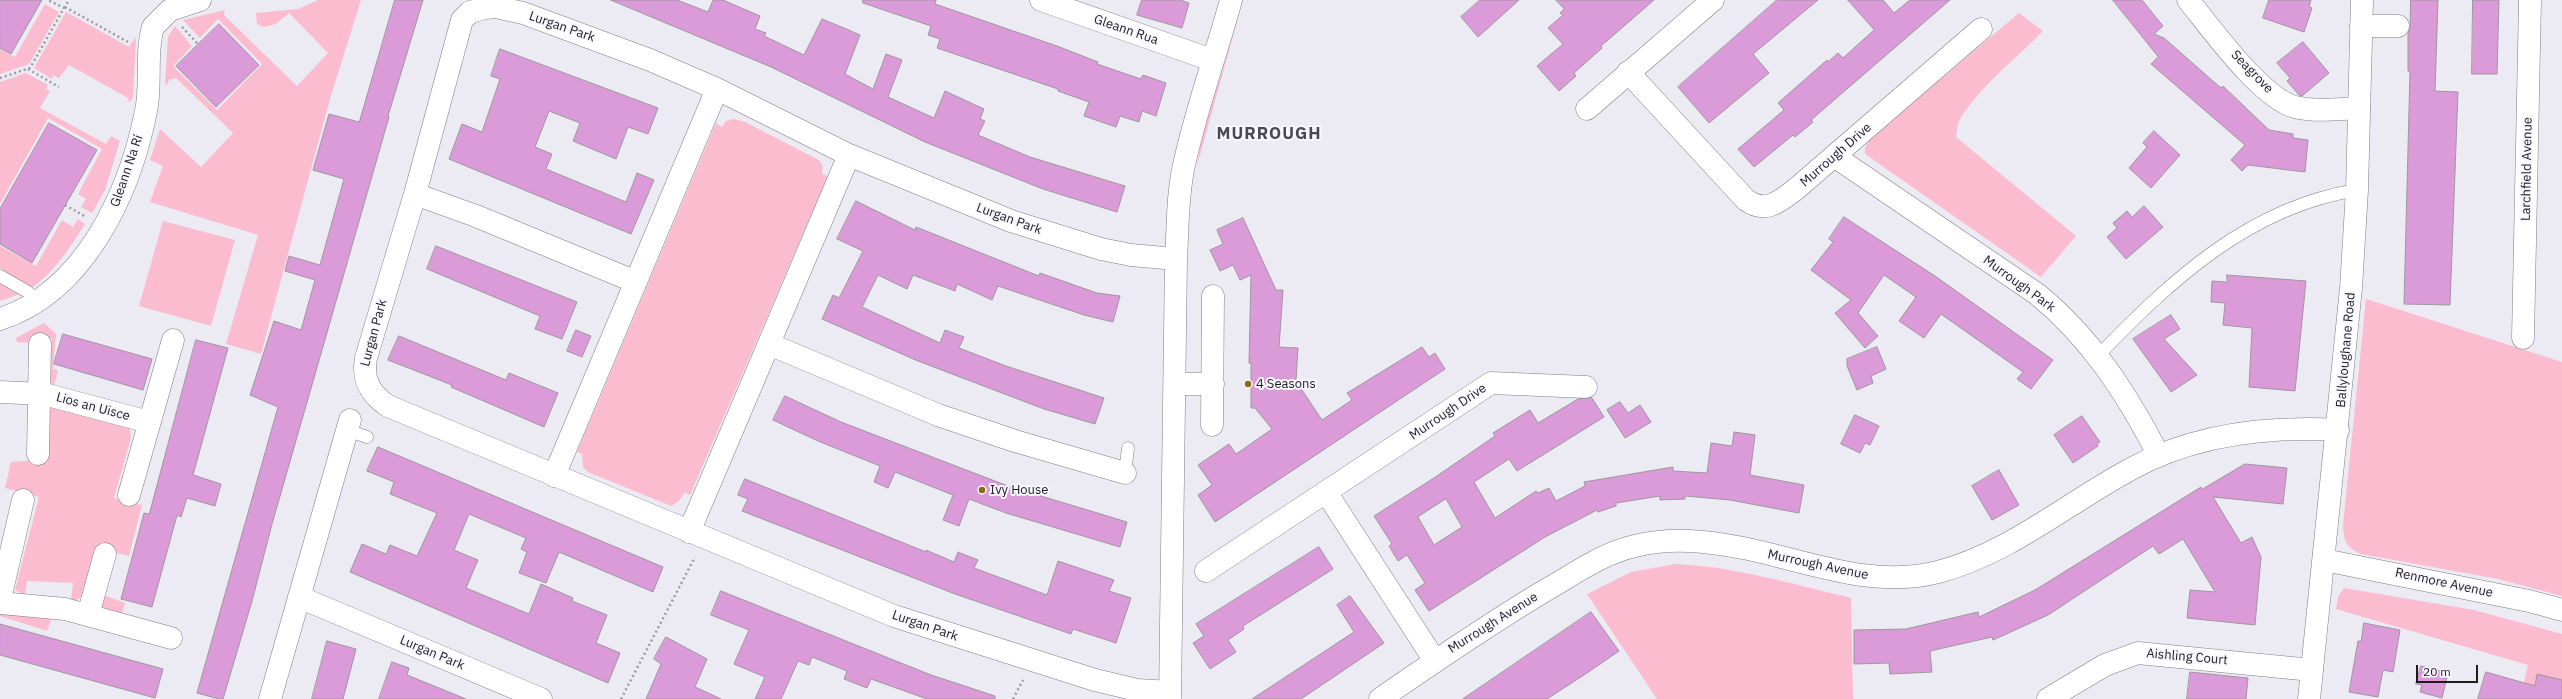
<!DOCTYPE html>
<html>
<head>
<meta charset="utf-8">
<style>
  body { margin:0 }
  #map { position:relative; width:2562px; height:699px; overflow:hidden; background:#eceaf3; font-family:"IBM Plex Sans",sans-serif }
  canvas { display:block }
  .scale { position:absolute; left:2416px; top:665px; width:62px; height:18px; box-sizing:border-box; border:2px solid #1c1b1e; border-top:0; padding-left:5px; font-size:12px; line-height:14px; white-space:nowrap; color:#1c1b1e; -webkit-text-stroke:3px #f9f7ff; paint-order:stroke }
</style>
</head>
<body>
<div id="map">
<canvas width="2562" height="699"></canvas>
<div class="scale">20 m</div>
</div>
<script>
const context = document.querySelector('canvas').getContext('2d');
context.lineJoin = 'round';
function fill(path, color) {
  context.fillStyle = color;
  context.fill(path, 'evenodd');
}
function stroke(path, color, width, dash) {
  context.strokeStyle = color;
  context.lineWidth = width;
  context.lineCap = dash ? 'butt' : 'round';
  context.setLineDash(dash || []);
  context.stroke(path);
}
function drawText(font, color, halo, rows, align = 'center') {
  context.font = font + ' "IBM Plex Sans",sans-serif';
  context.lineWidth = 4;
  context.setLineDash([]);
  context.textBaseline = 'middle';
  context.strokeStyle = halo;
  context.fillStyle = color;
  for (const [text, x, y, turn = 0] of rows) {
    context.save();
    context.translate(x, y);
    context.rotate((+turn || 0) * Math.PI / 180);
    context.textAlign = isNaN(turn) ? turn : align;
    if (halo) context.strokeText(text, 0, 0);
    context.fillText(text, 0, 0);
    context.restore();
  }
}
fill(new Path2D(`
  M318,0H361L330,99L261,354L226,344L258,235L150,202L163,166L150,160L160,129L201,167L233,133L176,78L169,80L167,85L165,84L168,37L175,26L192,46L173,66L217,110L262,64L218,19L200,38L183,20L225,10L224,15L297,86L328,53L289,13L276,24L264,27L257,24L256,13L298,9Z
  M1236,0H1243L1197,166L1200,145Z
  M45,4L59,12L29,64L0,74V49L15,57Z
  M66,12L129,47L136,37L133,98L129,102L128,98L69,65L59,78L53,75L52,79L34,68Z
  M2019,13L2043,31C2016,59 1981,85 1960,119C1957,124 1957,132 1956,137L2076,236L2041,277L1865,154V148L1870,139Z
  M26,73L48,85L46,89L50,91L40,108L106,144L111,136L120,141L105,190L92,213L81,207L86,199L78,194L102,149L48,118L0,204V82Z
  M734,119L745,122L819,160L823,167L822,174L828,176L690,495L685,492L678,502L671,506L588,472L583,467L582,454L577,452L716,123L722,127L726,121Z
  M78,219L85,224C70,247 57,269 34,286L31,288L0,268V246L36,266L62,220L73,227Z
  M163,221L235,240L211,326L139,306Z
  M0,283L20,294L0,301Z
  M2366,299L2562,362V596L2498,579L2361,554C2346,547 2344,542 2343,525Z
  M44,323L56,334L53,369L58,370L54,386L48,379L52,338L40,339L33,343L17,342L16,338Z
  M53,406L130,428L131,438L114,498L142,505L129,556L97,548L84,594L77,600H71L73,583L27,581L25,595L15,590L39,497L5,488L11,462L46,459L47,411Z
  M1676,564C1736,567 1793,584 1851,598L1853,699H1657L1587,594L1631,572Z
  M2344,588L2474,610L2562,634V699H2520L2528,665L2336,609L2338,597Z
  M106,596L125,603L121,617L101,608L102,598Z
  M0,613L52,617L47,631L0,616Z`), '#fbbcd0');
const building = new Path2D(`
  M0,0H42L11,54L0,48Z
  M395,0H423L388,116L389,117L272,524L252,601L223,699H219L197,693L278,407L250,395L274,321L301,330L315,280L285,271L289,256L320,265L344,179L313,170L329,114L359,122Z
  M611,0H677L708,12L713,0H723L760,16L755,29L766,33L764,36L804,55L822,19L844,28L860,35L845,74L873,89L886,54L902,60L888,97L934,118L945,91L984,109L980,119L985,121L978,135L1030,157L1125,186L1117,212L1043,189L925,142L771,67Z
  M863,0H936L935,4L1057,46L1098,62L1097,64L1141,79L1143,75L1166,83L1156,116L1142,111L1139,122L1120,116L1116,127L1084,116L1089,102L1058,91V89L937,48L940,39L928,35L931,26L863,3Z
  M1142,0H1180L1189,3L1182,28L1137,15Z
  M1480,0H1519L1478,37L1461,17Z
  M1556,0H1654L1601,46L1602,48L1574,73L1576,76L1559,91L1537,66L1563,44L1548,28L1563,15L1560,13L1564,9Z
  M1777,0H1818L1753,54L1769,73L1709,123L1678,87Z
  M1848,0H1883L1894,13L1910,0H1950L1811,120L1813,122L1795,137L1793,135L1754,167L1738,149L1784,110L1778,103L1827,60L1828,62L1838,53L1843,58L1874,30Z
  M2113,0H2142L2163,26L2154,34L2164,38L2221,88L2223,86L2269,130L2293,134V138L2308,140L2305,172L2248,165L2242,171L2231,160L2245,145L2151,64L2158,57Z
  M2269,0H2311L2309,7L2312,8L2304,32L2263,18Z
  M2411,0H2438L2435,91L2458,92L2450,305L2404,304L2410,71H2408V33L2410,28Z
  M2473,0H2499L2497,74H2472Z
  M219,24L259,65L216,107L176,66Z
  M2303,42L2329,73L2302,96L2299,95L2287,81L2290,78L2277,63Z
  M500,49L658,108L648,134L628,127L616,159L573,141L580,123L549,111L535,147L552,154L546,169L626,202L637,173L654,180L631,234L449,159L462,124L482,132L500,79L491,76Z
  M49,123L97,150L32,263L0,244V209Z
  M2154,131L2180,155L2151,188L2129,168L2147,147L2143,143Z
  M856,201L915,230L916,227L1039,276L1040,273L1097,293L1120,296L1113,322L1084,315L998,286L992,300L957,284L955,291L913,275L907,289L878,275L862,307L940,343L945,330L964,337L959,348L1006,366L1104,398L1095,424L1044,409L918,361L822,319L833,295L839,298L863,251L837,239Z
  M2144,206L2163,227L2126,259L2107,237L2117,228L2113,223L2127,211L2132,217Z
  M1844,217L1935,276L2053,360L2031,389L2017,379L2023,372L1941,314L1924,338L1899,321L1916,297L1884,275L1858,313L1878,336L1865,348L1835,313L1851,300L1811,270L1833,242L1829,239Z
  M1243,218L1276,290H1283L1279,347L1298,348L1296,381L1322,420L1352,400L1347,393L1422,347L1429,357L1435,353L1445,369L1215,522L1198,495L1212,485L1198,465L1229,444L1236,454L1272,429L1255,408H1251V363H1249L1251,275L1240,280L1233,265L1220,271L1210,250L1223,244L1217,230Z
  M436,246L577,302L562,339L535,329L540,316L427,269Z
  M2227,275L2306,281L2295,391L2249,387L2252,328L2223,325L2225,303L2211,302L2212,281L2227,282Z
  M2171,315L2180,329L2164,339L2197,375L2171,392L2133,339Z
  M576,330L591,336L582,357L567,351Z
  M63,334L152,359L143,390L54,364Z
  M399,336L506,380L509,373L558,393L544,427L451,387L452,385L388,360Z
  M196,340L228,348L193,475L221,484L215,506L187,498L181,517L177,515L152,607L121,599L144,513L149,514Z
  M1877,347L1886,369L1871,376L1873,383L1857,390L1847,366V359Z
  M785,396L841,422L1008,486L1127,522L1120,547L1006,513L969,499L959,526L943,520L953,495L895,472L888,488L874,482L880,466L818,441L773,420Z
  M1592,398L1604,417L1517,471L1509,459L1474,482L1495,518L1536,491L1538,493L1549,488L1556,501L1585,486L1584,482L1673,467V471L1707,473L1711,443L1732,446L1734,432L1755,435L1750,475L1804,485L1799,513L1730,500L1685,496V499L1660,500V496L1616,503V506L1598,512L1597,510L1545,537L1429,611L1415,590L1425,583L1407,555L1398,561L1389,546L1392,544L1374,516L1434,478L1495,436L1493,433L1530,410L1538,423L1578,399ZM1446,499L1462,527L1434,545L1418,517Z
  M1620,402L1628,413L1640,405L1651,422L1625,438L1607,410Z
  M1855,415L1879,426L1870,445L1865,443L1860,453L1841,444Z
  M2082,416L2100,442L2097,444L2098,446L2073,463L2054,435Z
  M378,447L663,567L653,592L559,552L546,583L519,573L527,552L521,549L526,538L469,514L454,550L478,560L466,588L529,614L541,584L573,598L572,601L607,615L596,643L620,653L608,683L350,572L362,544L386,554L390,545L417,556L437,513L390,494L394,482L367,471Z
  M2245,464L2287,468L2283,504L2213,497L2241,543L2252,537L2261,557L2255,625L2187,618L2190,590L2215,592L2183,539L2159,554L2153,546L2048,615L1993,640L1992,637L1930,651L1932,672L1890,674L1889,663L1854,664V630L1906,629L1978,612L1979,617L2035,590L2201,487L2202,489Z
  M1999,470L2019,505L1992,520L1972,486Z
  M745,479L926,552V550L954,562L958,552L978,560L974,568L1047,595L1058,561L1114,580L1109,591L1131,598L1116,643L1073,629L1071,634L955,594L742,511L748,499L738,495Z
  M1319,547L1333,569L1243,626L1244,629L1228,640L1236,652L1210,669L1193,643L1204,636L1196,624Z
  M721,591L931,675L995,696V699H927L871,679L867,688L844,679L847,671L812,657L809,665L798,661L781,699H755L765,677L734,664L749,630L711,615Z
  M1350,596L1384,643L1301,699H1252L1354,632L1337,605Z
  M1591,612L1619,651L1587,673L1547,699H1463Z
  M2364,623L2400,630L2393,672L2383,670L2378,697L2349,692L2358,641H2361Z
  M0,624L163,669L155,698L0,655Z
  M666,637L707,659L695,687L721,699H646L661,664L654,659Z
  M327,641L356,649L343,699H312Z
  M392,662L409,668L407,675L466,699H379Z
  M2421,666L2448,673L2442,698L2420,692L2422,685L2416,684Z
  M2190,672L2248,678L2246,699H2187Z
  M2486,672L2535,686L2537,674L2562,680V699H2478Z`);
fill(building, '#da9bd8');
stroke(building, '#9e979e', 1);
const service = new Path2D(`
  M0,276L28,292L38,302
  M2097,357C2170,281 2249,207 2357,190
  M347,430L367,437
  M1125,473L1128,448`);
const minor = new Path2D(`
  M1041,0L1212,60
  M2188,0C2212,29 2260,97 2295,107C2315,112 2338,109 2359,108
  M2361,26H2398
  M1628,72L1746,200C1766,214 1779,202 1796,189L1981,29
  M1587,109L1713,0
  M1834,156L2037,294C2091,338 2127,394 2159,456
  M415,194L476,216L636,282
  M0,319C85,292 130,192 146,111C152,83 145,54 153,27L170,10L200,0
  M2523,338L2530,0
  M769,344L938,415L1015,441L1125,473
  M1175,384H1213
  M0,392L44,394L149,422
  M1212,425L1213,296
  M38,454L40,344
  M554,476L717,89
  M1326,492L1435,661
  M129,495L173,340
  M689,532L849,155
  M2324,560L2529,601L2562,610
  M1206,571L1491,383L1586,387
  M299,597L541,699
  M0,599L23,500
  M0,603L65,609L171,638
  M88,615L105,554
  M1170,692L1137,690L1095,680L894,616L388,406C370,394 362,380 366,358L415,194L462,20L470,12L485,8L496,7L523,13L650,60L717,89L849,155L1011,221L1101,249L1131,255L1176,259
  M270,699L350,420
  M1170,699L1176,259C1178,228 1177,196 1184,165C1196,109 1216,55 1231,0
  M1380,699C1435,661 1489,624 1546,590C1574,574 1603,553 1635,546C1671,537 1707,541 1743,548C1807,561 1872,589 1938,572C2010,553 2066,504 2131,469C2195,434 2267,426 2338,430
  M2048,699L2105,665L2138,653L2312,670`);
const tertiary = new Path2D(`
  M2309,699L2351,288L2357,190L2362,0`);
stroke(service, '#7f7d86', 13);
stroke(minor, '#7f7d86', 23);
stroke(tertiary, '#7f7d86', 23);
stroke(new Path2D(`
  M65,7L128,42
  M64,8L69,0
  M182,27L198,44
  M28,69L59,87
  M0,78L30,68L64,8L48,0
  M65,205L86,217
  M621,699L695,557
  M1013,699L1023,680`), '#9e9ca3', 2.5, [2, 3]);
stroke(service, '#fff', 12);
stroke(minor, '#fff', 22);
stroke(tertiary, '#fff', 22);
for (const [x, y, r, color] of [
  [1248,384,4,"#896e0e"],
  [982,490,4,"#896e0e"]
]) {
  const dot = new Path2D();
  dot.arc(x, y, r, 0, 2 * Math.PI);
  context.fillStyle = color;
  context.fill(dot);
  stroke(dot, '#f9f7ff', 1.5);
}
drawText('13px', '#1c1b1e', '#f9f7ff', [
  ["Lurgan Park",562,27,19],
  ["Gleann Rua",1126,30,19],
  ["Seagrove",2252,72,46],
  ["Murrough Drive",1836,155,-41],
  ["Larchfield Avenue",2527,169,-89],
  ["Gleann Na Rí",127,171,-71],
  ["Lurgan Park",1009,219,20],
  ["Murrough Park",2019,284,36],
  ["Lurgan Park",374,333,-75],
  ["Ballyloughane Road",2346,350,-85],
  ["Lios an Uisce",93,407,15],
  ["Murrough Drive",1448,412,-34],
  ["Murrough Avenue",1818,565,12],
  ["Renmore Avenue",2444,583,12],
  ["Murrough Avenue",1493,623,-32],
  ["Lurgan Park",925,626,19],
  ["Lurgan Park",432,653,23],
  ["Aishling Court",2187,657,5]
]);
drawText('13px', '#1c1b1e', '#f9f7ff', [
  ["4 Seasons",1256,384],
  ["Ivy House",990,490]
], 'left');
context.letterSpacing = '1px';
drawText('bold 17px', '#4a4850', '#f9f7ff', [
  ["MURROUGH",1269,134]
]);
context.letterSpacing = '0px';
</script>
</body>
</html>
